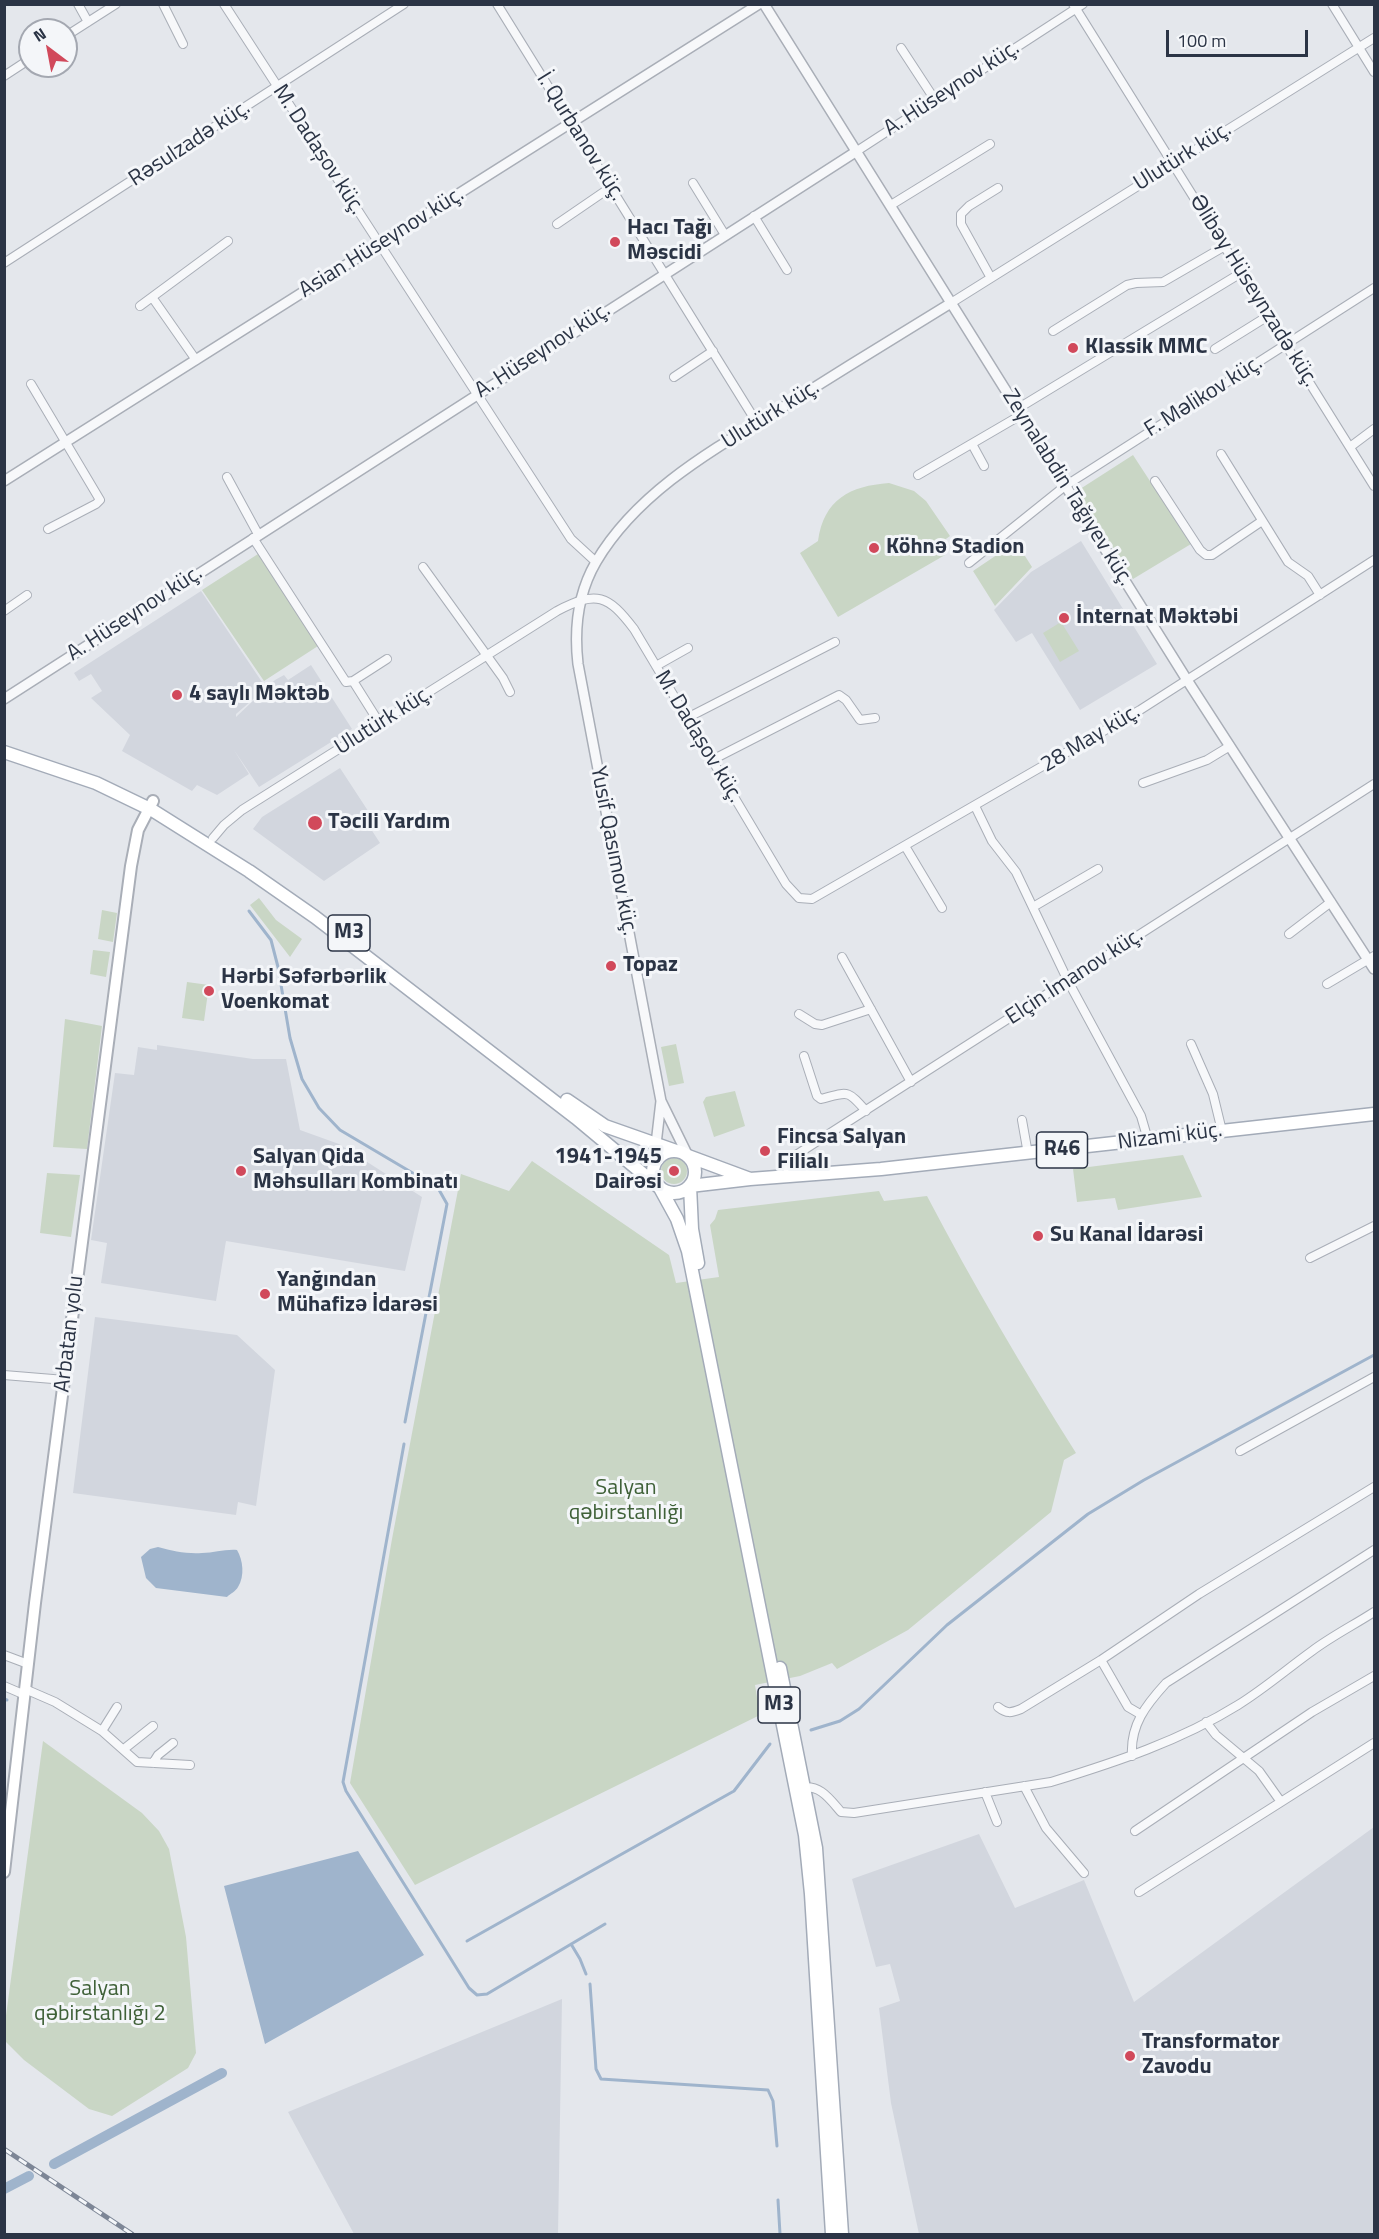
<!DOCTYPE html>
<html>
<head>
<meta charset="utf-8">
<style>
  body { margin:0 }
  #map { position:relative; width:1379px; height:2239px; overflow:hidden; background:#e4e7ec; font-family:"Titillium Web",sans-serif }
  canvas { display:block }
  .frame { position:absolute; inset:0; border:6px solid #2b3445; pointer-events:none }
  .north { position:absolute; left:18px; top:18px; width:60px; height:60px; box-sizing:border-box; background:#f4f6f9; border:2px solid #a4a8b1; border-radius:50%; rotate:328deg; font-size:16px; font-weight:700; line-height:24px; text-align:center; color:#2b3445 }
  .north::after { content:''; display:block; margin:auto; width:21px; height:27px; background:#d1495b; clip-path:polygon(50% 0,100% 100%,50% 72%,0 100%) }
  .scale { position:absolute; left:1166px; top:30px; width:142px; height:27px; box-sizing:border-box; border:3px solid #2b3445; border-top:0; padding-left:8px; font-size:18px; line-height:21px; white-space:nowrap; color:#2b3445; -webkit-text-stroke:4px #f4f6f9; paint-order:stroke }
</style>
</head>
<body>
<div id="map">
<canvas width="1379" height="2239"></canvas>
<div class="frame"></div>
<div class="north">N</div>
<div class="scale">100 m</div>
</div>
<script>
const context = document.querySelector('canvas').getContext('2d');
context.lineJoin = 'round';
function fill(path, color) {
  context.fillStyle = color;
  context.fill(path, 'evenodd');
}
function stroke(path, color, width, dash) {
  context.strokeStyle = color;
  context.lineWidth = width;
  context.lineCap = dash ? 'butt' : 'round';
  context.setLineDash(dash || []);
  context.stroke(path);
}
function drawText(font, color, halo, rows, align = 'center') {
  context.font = font + ' "Titillium Web",sans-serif';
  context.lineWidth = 6;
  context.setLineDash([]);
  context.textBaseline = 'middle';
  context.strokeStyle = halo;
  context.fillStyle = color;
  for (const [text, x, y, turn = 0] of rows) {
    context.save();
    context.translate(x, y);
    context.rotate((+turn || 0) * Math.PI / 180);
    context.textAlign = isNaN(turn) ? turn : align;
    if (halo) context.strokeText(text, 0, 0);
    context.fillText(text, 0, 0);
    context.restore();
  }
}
fill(new Path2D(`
  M1081,541L1157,664L1080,710L1032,633L1016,642L994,610L1031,572Z
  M201,591L266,688L236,714V717L275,680L284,675L288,680L311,665L352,729L259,787L234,750L249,774L217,795L197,785L192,791L122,751L130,735L91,698L102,691L91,674L79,681L74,673Z
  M340,768L374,820L369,826L380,843L324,881L253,829L262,817Z
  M157,1045L253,1059H286L300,1130L339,1144L422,1197L405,1271L226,1241L216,1301L101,1283L107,1243L91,1240L115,1073L134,1075L138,1047L157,1050Z
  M95,1317L237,1335L275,1370L256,1506L238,1502L236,1515L73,1493Z
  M1374,1827V2234H919L891,2103L879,2008L900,2001L890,1964L876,1967L852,1879L979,1834L1015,1908L1084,1880L1134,2002Z
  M562,1999L558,2234H354L288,2112Z`), '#d2d6de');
fill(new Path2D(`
  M1133,455L1191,544L1133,579L1077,491Z
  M889,483L914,491L926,501L950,536L939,544L945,555L838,617L800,553L818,541C824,499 850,486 889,483Z
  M1016,542L1032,567L995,606L973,571Z
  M258,554L318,646L264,681L202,590Z
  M1061,622L1079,651L1060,662L1043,633Z
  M259,898L276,920L302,939L290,957L250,905Z
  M102,910L117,913L113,942L98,939Z
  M93,950L110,952L106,977L90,974Z
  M187,982L209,985L204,1021L182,1018Z
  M65,1019L102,1026L87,1149L53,1147Z
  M676,1044L684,1083L669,1086L661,1047Z
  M735,1091L745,1126L714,1137L703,1102L706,1097Z
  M1183,1155L1202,1197L1118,1210L1115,1198L1077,1202L1073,1169Z
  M661 1171a13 13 0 1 1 26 0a13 13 0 1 1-26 0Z
  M532,1161L669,1255L676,1283L719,1277L710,1225L715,1219L718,1210L879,1191L884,1201L927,1196C973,1284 1023,1369 1076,1453L1064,1460L1051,1512L908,1630L837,1669L832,1663L800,1676L755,1685L760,1715L415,1885L350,1783L392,1539L461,1174L509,1191Z
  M47,1173L80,1175L71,1237L40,1233Z
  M43,1741L142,1813L159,1831L169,1849L186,1937L196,2053L188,2068L112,2116L89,2109L24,2060L5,2041V2023Z`), '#c9d6c5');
fill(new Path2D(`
  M158,1547C173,1551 186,1554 202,1553C214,1553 225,1549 237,1550C243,1560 245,1576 238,1587C236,1591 230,1594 227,1597L156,1588L146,1578L141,1557L150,1549Z
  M358,1851L424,1955L265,2044L224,1886Z`), '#9fb4cc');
stroke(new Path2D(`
  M249,911L271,940L278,967L290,1038L302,1079L319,1108L340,1130L438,1188L447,1204L405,1422
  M404,1444L343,1782L346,1791L459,1972L469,1988L477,1995L487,1994L605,1924
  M4,1699L7,1700
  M811,1730L840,1721L859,1709L947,1625L1088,1514L1144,1480L1374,1355
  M467,1941L734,1791L770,1744
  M571,1944L580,1959L586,1974
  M590,1984L596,2069L601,2079L768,2090L773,2101L777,2146
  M778,2200L780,2234`), '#9fb4cc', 3);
stroke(new Path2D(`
  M54,2164L222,2073
  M4,2189L29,2176`), '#9fb4cc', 10);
const minor = new Path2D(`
  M78,4L88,22
  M163,4L183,44
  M224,4L571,539L596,562
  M497,4L757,423
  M1073,4L1374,486
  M1332,4L1374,72
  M66,36L116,4
  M901,48L935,100
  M4,76L30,59
  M857,151L1083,4
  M693,183L725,235
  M891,205L990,144
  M754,216L787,270
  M557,224L611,187
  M4,263L404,4
  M991,278L961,224V214L969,206L998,188
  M152,297L196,360
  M951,303L1374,38
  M140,306L228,241
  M1053,331L1127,285L1136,283L1163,282L1225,246
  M1215,349L1268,316
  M674,377L713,351
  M31,384L100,500L96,504L48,529
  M1017,409L1241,273
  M972,444L984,466
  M1350,447L1374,429
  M1221,454L1288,562L1308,576L1320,595
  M918,475L1021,415
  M227,477L258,534
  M1155,481L1200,550L1206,555H1212L1262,521
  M253,538L346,682L353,681L387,659
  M969,563L1065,486L1374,288
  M423,567L503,678L510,692
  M4,611L27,595
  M656,666L688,648
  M353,681L380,724
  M687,718L835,642
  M712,760L839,695L846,700L860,720L875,718
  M1143,783L1207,760L1230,746
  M975,806L992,841L1016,872L1068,981L1141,1116L1148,1140
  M213,838L224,825L242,810L557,611C597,590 608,595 634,629L786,884L799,898L812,899L1140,710L1374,560
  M905,846L942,908
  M1033,907L1098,869
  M1289,934L1331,902
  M842,957L911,1082
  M1327,984L1374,956
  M799,1014L815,1024L822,1025L871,1009
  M1191,1044L1213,1094L1222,1131
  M804,1056L817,1096L821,1099C848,1092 847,1089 866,1111
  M1022,1120L1028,1154
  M787,1176L788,1164L796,1155L1374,784
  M1310,1258L1374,1226
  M4,1375L65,1380
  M1240,1451L1374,1377
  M4,1655L28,1664
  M1101,1660L1128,1707L1140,1714
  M4,1686L25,1695
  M25,1689L55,1702L102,1731L137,1762L190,1765
  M998,1707C1007,1714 1011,1713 1021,1709L1101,1660L1199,1594L1374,1487
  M1206,1722L1216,1735L1259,1771L1281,1802
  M102,1731L117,1707
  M124,1749L153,1726
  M1132,1756C1130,1725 1146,1705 1166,1683L1374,1550
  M153,1763L158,1755L173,1743
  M1024,1786L1046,1828L1084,1873
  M800,1788C820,1784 829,1798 841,1812L854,1813L1051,1782C1116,1762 1180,1741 1238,1705C1264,1689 1287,1669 1312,1651C1332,1636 1354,1625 1374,1612
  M985,1792L997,1822
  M1135,1831L1312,1712L1374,1676
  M1139,1892L1374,1743`);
const tertiary = new Path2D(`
  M764,4L1187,680L1374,969
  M4,481L759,4
  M4,699L857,151
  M661,1101L578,664C574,629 578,593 596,562C639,489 718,447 788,404C842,370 897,336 951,303
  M653,1170L661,1101L688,1156`);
const secondary = new Path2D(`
  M4,1872L35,1603L131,866L138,830L153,801`);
const primary = new Path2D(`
  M4,752L96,783L152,810L249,871L315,917L576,1118L660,1188L677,1219L688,1251L805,1835L811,1894L832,2234
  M567,1100L605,1126L676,1151
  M653 1172a21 21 0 1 1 42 0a21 21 0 1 1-42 0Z
  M688,1156L750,1179L690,1186L692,1229L698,1263
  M750,1179L881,1169L1374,1114
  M780,1668L816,1848L842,2234`);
stroke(minor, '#a9aeb7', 10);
stroke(tertiary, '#a9aeb7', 12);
stroke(secondary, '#a9aeb7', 14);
stroke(primary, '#a3abb8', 15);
stroke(minor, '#f7f8fa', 8);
stroke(tertiary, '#f7f8fa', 9);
stroke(secondary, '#fff', 10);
stroke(primary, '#fff', 12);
const rail = new Path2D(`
  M4,2149L132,2234`);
stroke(rail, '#7d8696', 5);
stroke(rail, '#f4f6f9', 3, [9]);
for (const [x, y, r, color] of [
  [615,242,6,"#d1495b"],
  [1073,348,6,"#d1495b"],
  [874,548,6,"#d1495b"],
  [1064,618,6,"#d1495b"],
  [177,695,6,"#d1495b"],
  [315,823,8,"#d1495b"],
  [611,966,6,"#d1495b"],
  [209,991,6,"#d1495b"],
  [765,1151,6,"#d1495b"],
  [241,1171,6,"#d1495b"],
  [674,1171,6,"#d1495b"],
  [1038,1236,6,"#d1495b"],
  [265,1294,6,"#d1495b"],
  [1130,2056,6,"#d1495b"]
]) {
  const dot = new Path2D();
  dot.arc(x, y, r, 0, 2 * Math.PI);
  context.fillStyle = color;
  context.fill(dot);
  stroke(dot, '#f4f6f9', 2);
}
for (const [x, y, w] of [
  [349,933,42],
  [1062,1150,51],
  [779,1705,42]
]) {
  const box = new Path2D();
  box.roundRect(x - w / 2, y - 18, w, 36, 4.5);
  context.fillStyle = '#f4f6f9';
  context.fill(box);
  stroke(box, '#2b3445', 1.5);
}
drawText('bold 21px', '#2b3445', null, [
  ["M3",349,933],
  ["R46",1062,1150],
  ["M3",779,1705]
]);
drawText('22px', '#2b3445', '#f4f6f9', [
  ["A. Hüseynov küç.",952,89,-33],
  ["İ. Qurbanov küç.",580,137,58],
  ["Rəsulzadə küç.",190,144,-33],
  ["M. Dadaşov küç.",318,150,57],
  ["Ulutürk küç.",1183,157,-32],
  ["Asian Hüseynov küç.",382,243,-32],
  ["Əlibəy Hüseynzadə küç.",1253,291,58],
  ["A. Hüseynov küç.",543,351,-33],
  ["F. Məlikov küç.",1204,397,-32],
  ["Ulutürk küç.",771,415,-32],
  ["Zeynalabdin Tağıyev küç.",1067,488,58],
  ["A. Hüseynov küç.",135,614,-33],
  ["Ulutürk küç.",384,721,-32],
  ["M. Dadaşov küç.",698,737,59],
  ["28 May küç.",1091,739,-31],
  ["Yusif Qasımov küç.",613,851,79],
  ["Elçin İmanov küç.",1075,977,-33],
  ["Nizami küç.",1170,1137,-7],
  ["Arbatan yolu",70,1334,-83]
]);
drawText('bold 22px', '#2b3445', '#f4f6f9', [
  ["Hacı Tağı",627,229],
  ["Məscidi",627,254],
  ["Klassik MMC",1085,348],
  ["Köhnə Stadion",886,548],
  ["İnternat Məktəbi",1076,618],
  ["4 saylı Məktəb",189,695],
  ["Təcili Yardım",328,823],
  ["Topaz",623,966],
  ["Hərbi Səfərbərlik",221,978],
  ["Voenkomat",221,1003],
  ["Fincsa Salyan",777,1138],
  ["Filialı",777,1163],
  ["Salyan Qida",253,1158],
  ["Məhsulları Kombinatı",253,1183],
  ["1941-1945",662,1158,"right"],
  ["Dairəsi",662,1183,"right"],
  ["Su Kanal İdarəsi",1050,1236],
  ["Yanğından",277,1281],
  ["Mühafizə İdarəsi",277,1306],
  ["Transformator",1142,2043],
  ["Zavodu",1142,2068]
], 'left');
drawText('22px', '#3f6138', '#f4f6f9', [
  ["Salyan",626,1489],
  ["qəbirstanlığı",626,1514],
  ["Salyan",100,1990],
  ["qəbirstanlığı 2",100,2015]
]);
</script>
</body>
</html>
